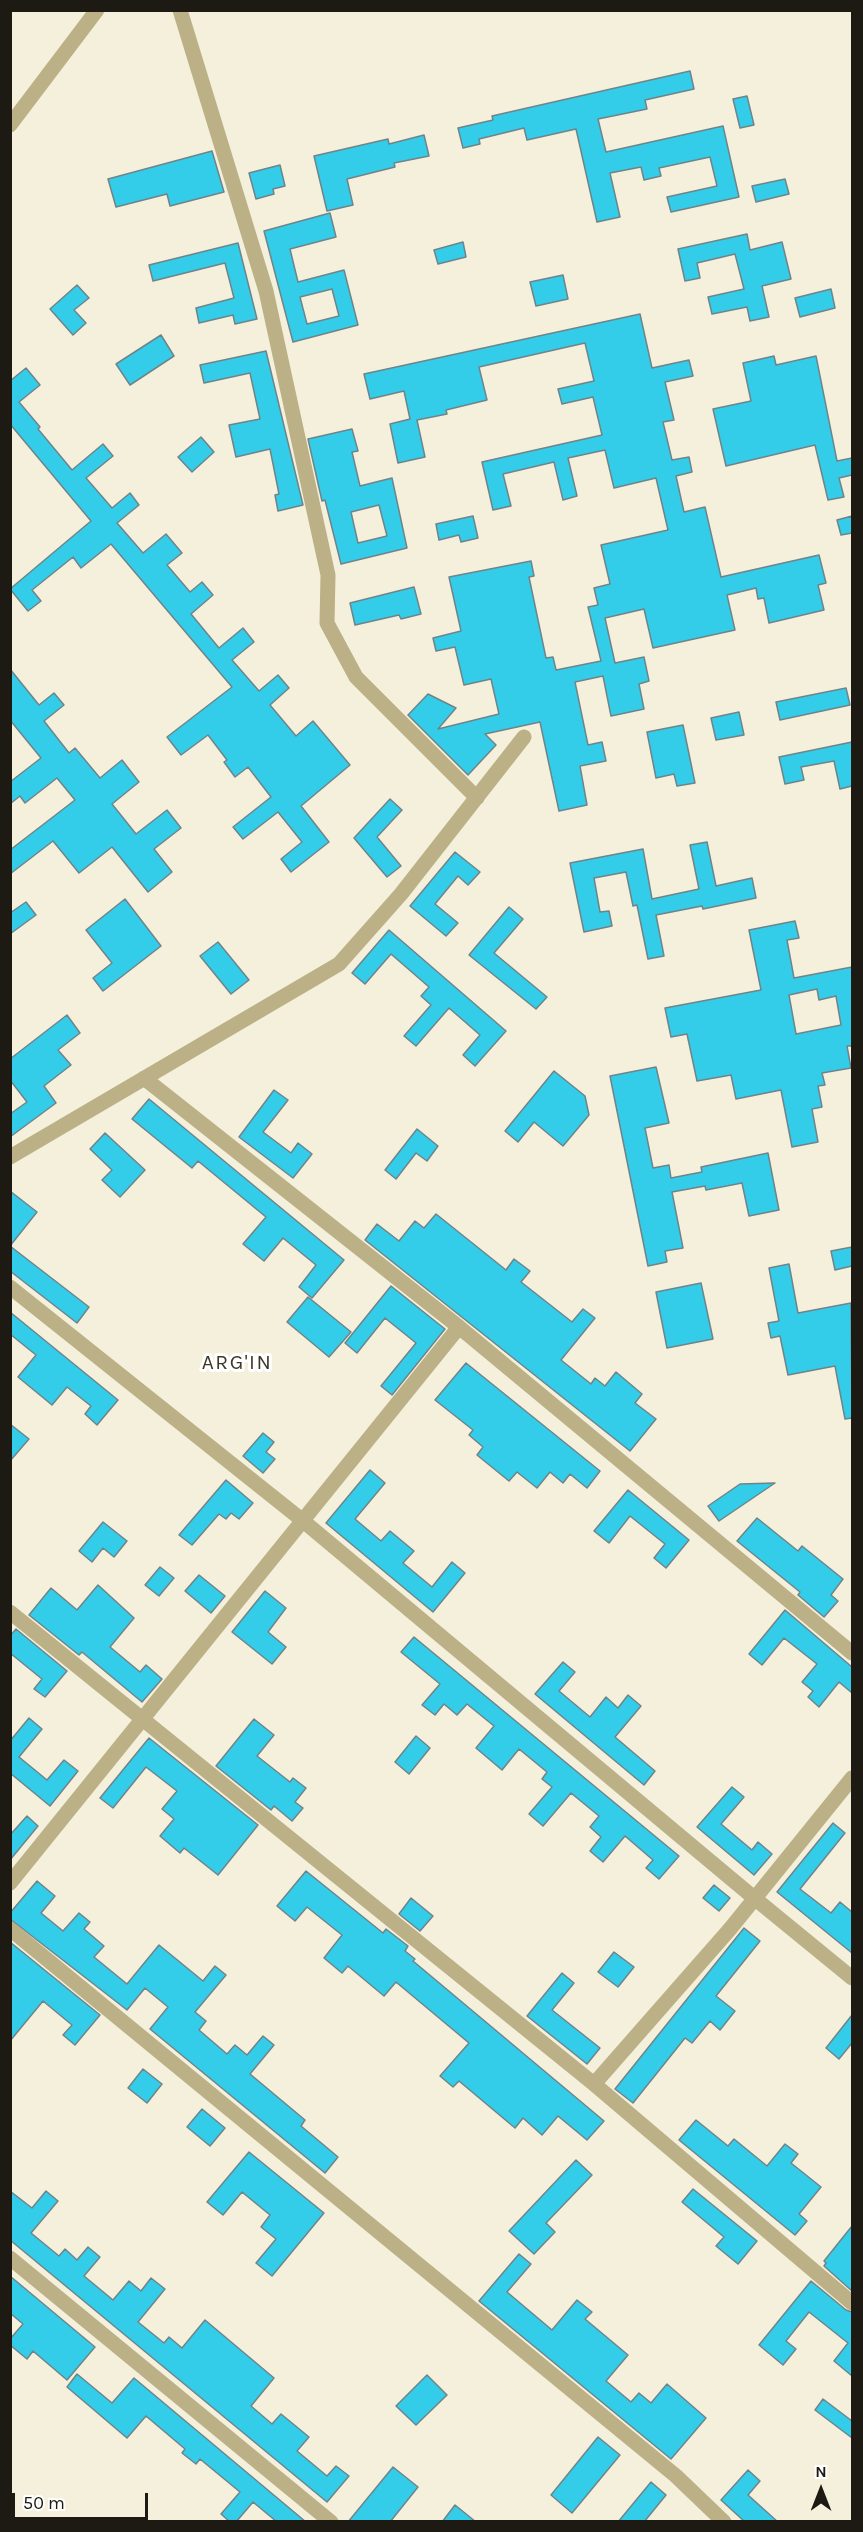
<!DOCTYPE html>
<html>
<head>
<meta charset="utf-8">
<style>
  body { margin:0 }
  #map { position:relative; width:863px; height:2532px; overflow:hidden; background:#f5f0dc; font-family:Karla,sans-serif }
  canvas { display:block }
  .frame { position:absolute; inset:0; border:12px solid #1c1a13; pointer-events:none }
  .north { position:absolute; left:791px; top:2460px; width:60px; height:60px; -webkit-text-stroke:4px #fff; paint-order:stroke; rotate:0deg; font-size:16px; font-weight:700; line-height:24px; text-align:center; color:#1c1a13 }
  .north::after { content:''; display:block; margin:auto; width:21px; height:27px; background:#1c1a13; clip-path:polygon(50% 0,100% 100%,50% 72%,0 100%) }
  .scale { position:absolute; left:12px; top:2493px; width:136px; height:27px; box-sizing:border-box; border:3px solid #1c1a13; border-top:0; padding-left:8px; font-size:18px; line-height:21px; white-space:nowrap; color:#1c1a13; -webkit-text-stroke:4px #fff; paint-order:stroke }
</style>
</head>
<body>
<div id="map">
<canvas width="863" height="2532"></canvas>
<div class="frame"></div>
<div class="north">N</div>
<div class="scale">50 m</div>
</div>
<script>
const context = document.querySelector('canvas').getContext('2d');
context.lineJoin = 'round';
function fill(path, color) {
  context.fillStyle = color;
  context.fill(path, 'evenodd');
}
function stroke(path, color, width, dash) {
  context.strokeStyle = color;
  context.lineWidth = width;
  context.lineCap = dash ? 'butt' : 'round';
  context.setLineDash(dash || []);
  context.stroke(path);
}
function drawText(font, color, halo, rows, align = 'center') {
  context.font = font + ' Karla,sans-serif';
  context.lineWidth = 6;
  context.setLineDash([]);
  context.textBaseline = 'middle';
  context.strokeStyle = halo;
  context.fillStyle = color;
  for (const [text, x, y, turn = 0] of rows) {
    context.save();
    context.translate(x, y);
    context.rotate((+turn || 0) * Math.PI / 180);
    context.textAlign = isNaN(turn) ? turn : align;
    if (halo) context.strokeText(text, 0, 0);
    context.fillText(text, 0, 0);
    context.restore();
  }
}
const building = new Path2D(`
  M690,71L694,89L645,100L647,109L598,119L606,152L723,126L739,197L671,212L667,197L717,186L710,157L659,168L661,176L644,180L641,167L610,173L620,217L597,222L576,129L527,140L524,128L479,139L480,144L463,148L458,128L493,120L492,116Z
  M747,96L754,125L740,128L733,99Z
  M424,135L429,156L394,163L395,167L347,179L353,205L327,211L314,156L388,139L389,144Z
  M212,151L224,192L170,206L167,194L116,207L108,179Z
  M280,165L285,186L273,189L274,194L256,199L249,173Z
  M785,179L789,194L756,202L752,186Z
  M330,213L336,237L290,249L298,282L344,270L358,325L293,342L264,231ZM332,289L339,316L307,324L300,297Z
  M747,234L750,250L782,242L791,279L762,286L769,317L750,321L747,307L712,314L708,297L744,289L735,254L697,263L700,278L685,281L678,249Z
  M463,242L466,257L438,264L434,250Z
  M238,243L257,319L235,324L233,315L199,323L196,308L234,298L225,263L153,281L149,265Z
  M563,275L568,299L536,306L530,282Z
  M77,285L89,298L74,310L86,323L73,335L50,309Z
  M831,289L835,308L800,317L795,298Z
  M640,314L652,368L689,360L693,376L665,382L674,420L663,422L672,460L689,457L692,472L676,476L684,512L705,507L721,577L819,555L826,583L818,585L824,610L769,623L764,598L758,599L756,588L727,595L735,630L653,648L644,609L605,618L615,663L644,657L649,681L639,684L644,709L611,716L603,676L575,682L588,745L602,742L606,761L580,766L587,805L559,811L540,722L485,734L496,745L468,775L408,715L428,694L456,708L438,729L499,714L491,679L464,685L455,647L436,651L433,638L461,631L449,577L531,561L534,576L529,577L546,658L553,657L556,670L601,661L588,607L598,605L594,588L610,584L601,545L668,530L656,478L614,488L605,450L568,458L577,496L563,500L554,462L503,474L511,506L493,510L482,462L602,435L593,397L562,404L558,389L594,381L585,343L479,367L487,400L446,410L447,414L417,420L425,457L398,463L390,424L410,419L404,391L370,399L364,374Z
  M161,335L174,356L130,385L116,364Z
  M266,351L303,505L278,511L275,495L279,494L270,449L236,457L229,425L260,419L250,373L204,383L200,365Z
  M774,356L776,365L816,356L837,461L852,458V475L839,478L844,497L828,500L815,445L726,466L713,409L751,401L743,363Z
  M26,368L40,385L19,402L40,427L38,429L72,470L103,444L113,456L86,478L112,508L130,493L139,505L117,523L143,553L166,534L182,553L167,565L190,592L202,582L213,595L191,614L219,648L243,628L254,642L232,660L259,691L278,675L289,688L270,705L296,736L313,721L350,765L301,806L329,842L291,872L281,859L302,842L278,812L243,839L233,827L271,797L248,767L235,777L224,762L227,760L208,735L181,755L167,737L232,687L111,544L81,568L73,557L32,590L41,601L28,611L10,589L91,521L10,424V381Z
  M352,429L358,451L352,452L360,486L392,478L407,548L341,564L325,500L322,501L308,439ZM379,505L387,536L358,543L351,512Z
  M201,437L214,452L192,472L178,457Z
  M473,516L478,538L461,542L459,535L439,540L436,524Z
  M852,516V533L841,535L837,520Z
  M414,587L421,614L401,619L399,615L355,625L350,603Z
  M10,669L39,705L54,693L64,705L44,721L69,753L75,748L100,778L122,760L139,782L112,804L136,834L167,810L181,828L154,849L172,872L148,892L112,847L79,873L53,841L10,874V850L75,800L57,778L25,803L20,796L10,804V782L41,758L10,720Z
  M846,688L850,705L780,720L776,702Z
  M739,712L744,735L716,740L711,718Z
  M683,725L695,783L677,786L674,774L656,778L647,732Z
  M852,742V786L840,789L834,761L801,767L804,780L785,784L779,757Z
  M390,799L402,810L377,837L401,866L387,877L354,838Z
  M707,842L716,886L752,878L756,898L703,909L702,906L656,915L664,956L648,959L637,905L633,906L626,872L594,878L600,912L609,911L612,926L584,932L570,863L643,849L652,899L699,889L690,845Z
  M455,852L480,872L468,885L458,876L435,904L458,923L446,936L410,906Z
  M125,899L161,946L103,991L93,978L112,963L86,930Z
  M26,902L36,915L10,934V913Z
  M509,907L523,919L494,953L547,997L536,1009L469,955Z
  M795,921L799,938L787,940L794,978L852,967V1046H847L851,1068L822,1073L825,1085L818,1086L822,1107L812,1109L818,1142L792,1147L781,1090L736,1099L731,1075L697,1081L687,1034L671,1037L665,1008L761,990L749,930ZM817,989L819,1000L836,996L841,1025L796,1034L789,995Z
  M389,930L506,1031L475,1066L463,1055L480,1035L449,1008L416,1046L404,1036L431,1005L421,996L429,987L391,954L365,984L352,973Z
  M218,942L249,980L231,994L200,956Z
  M67,1015L80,1033L58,1050L71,1065L44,1086L56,1103L10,1137V1114L27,1102L10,1080V1059Z
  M656,1067L669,1123L645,1128L653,1168L669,1165L671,1178L702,1172L701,1167L768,1153L779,1210L749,1216L742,1183L706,1190L705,1186L672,1192L683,1248L665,1251L667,1262L648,1266L610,1076Z
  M554,1071L585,1096L589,1115L563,1146L534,1122L518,1142L505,1131Z
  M274,1090L288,1100L263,1132L291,1153L298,1143L312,1154L293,1178L239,1137Z
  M149,1099L344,1260L312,1298L299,1287L316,1265L283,1238L264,1261L243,1244L266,1217L198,1161L192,1168L132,1119Z
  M417,1129L438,1146L427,1161L416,1153L396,1179L385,1170Z
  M105,1133L145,1170L120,1197L102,1180L112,1170L90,1149Z
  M10,1191L37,1212L10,1246Z
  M436,1214L506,1270L514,1259L530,1271L521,1282L572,1322L583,1309L595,1318L561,1360L591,1384L595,1378L605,1386L616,1372L642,1394L635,1403L656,1419L630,1451L365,1240L377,1224L399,1241L415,1221L424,1228Z
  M10,1246L89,1307L77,1323L10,1271Z
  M852,1247V1266L835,1270L831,1251Z
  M789,1264L798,1313L851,1303L852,1418L845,1419L835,1366L788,1375L780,1336L771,1338L768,1323L779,1321L769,1268Z
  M701,1283L713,1339L667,1348L656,1292Z
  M391,1286L445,1329L392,1395L381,1386L416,1343L385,1318L357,1353L345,1343Z
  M308,1297L351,1332L329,1357L287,1322Z
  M10,1312L118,1400L97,1425L85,1414L91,1406L67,1387L52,1405L18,1377L36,1355L10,1334Z
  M466,1363L600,1471L587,1488L570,1474L563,1483L550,1472L537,1488L517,1472L509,1481L477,1455L483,1447L469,1435L473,1430L435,1400Z
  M10,1424L29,1439L10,1461Z
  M263,1433L274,1442L266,1452L275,1459L263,1473L243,1456Z
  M370,1470L385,1483L355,1519L381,1541L390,1531L414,1551L403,1563L432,1587L452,1562L465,1573L433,1612L326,1523Z
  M226,1480L253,1503L239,1519L231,1513L226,1519L219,1514L192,1545L179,1535Z
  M775,1483L719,1521L708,1506L740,1484Z
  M628,1490L689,1540L666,1568L654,1558L665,1544L630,1516L609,1543L594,1531Z
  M757,1518L798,1551L802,1546L843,1579L831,1595L838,1601L824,1617L798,1595L800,1592L737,1541Z
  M103,1522L127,1541L114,1557L103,1548L92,1562L79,1551Z
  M160,1567L174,1578L159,1596L145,1585Z
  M199,1575L225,1596L211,1613L185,1591Z
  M98,1585L134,1618L110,1647L140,1672L146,1665L162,1679L142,1702L82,1652L79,1655L29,1615L51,1588L77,1610Z
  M265,1591L286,1608L268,1632L286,1647L272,1664L232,1632Z
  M785,1610L852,1667V1693L839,1682L819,1707L808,1697L813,1691L802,1682L817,1664L784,1638L762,1665L749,1654Z
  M16,1629L67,1671L45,1697L34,1689L42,1679L10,1653V1636Z
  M414,1637L679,1856L659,1879L646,1868L653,1860L625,1836L603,1862L590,1851L601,1837L590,1827L599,1816L571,1793L543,1826L529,1814L552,1787L542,1779L547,1772L519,1749L502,1770L476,1748L494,1726L467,1704L457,1715L444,1704L435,1715L422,1705L440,1684L401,1652Z
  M563,1662L575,1672L559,1691L590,1717L606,1697L618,1708L628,1695L641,1706L615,1737L655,1771L644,1785L535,1694Z
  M29,1718L42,1729L19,1757L47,1780L64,1760L78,1771L50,1806L10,1773V1741Z
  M254,1719L274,1735L257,1756L290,1782L293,1778L306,1788L295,1802L303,1808L292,1821L274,1806L271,1810L216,1766Z
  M416,1736L430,1748L409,1774L395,1762Z
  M149,1738L258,1825L218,1875L184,1848L180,1853L160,1836L174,1819L162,1809L177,1791L146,1767L113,1808L100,1798Z
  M732,1787L744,1797L721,1824L752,1850L758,1842L772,1854L754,1875L697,1827Z
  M27,1816L38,1826L10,1860V1835Z
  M833,1823L845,1833L800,1889L831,1913L840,1902L852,1912V1953L777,1892Z
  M306,1871L383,1933L386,1929L408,1946L405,1951L415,1959L413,1961L604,2121L587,2140L558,2116L542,2135L523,2118L515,2128L459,2081L453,2087L440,2076L469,2043L396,1982L384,1996L348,1966L342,1973L324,1958L342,1935L307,1907L295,1921L277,1906Z
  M37,1881L55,1896L41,1913L63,1931L79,1913L90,1922L84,1929L104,1946L94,1957L127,1984L159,1945L203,1981L215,1966L226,1975L195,2012L206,2021L199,2030L227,2054L235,2045L247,2055L263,2036L274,2045L250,2074L305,2120L301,2126L338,2157L325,2173L150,2029L168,2007L145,1988L127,2010L10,1919V1913Z
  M714,1885L730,1898L719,1911L703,1898Z
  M411,1898L433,1916L420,1931L399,1914Z
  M744,1928L760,1941L716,1996L735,2011L720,2030L710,2021L692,2043L685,2038L633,2103L615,2089Z
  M10,1942L100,2015L75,2045L63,2035L72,2025L43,2001L10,2041Z
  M614,1952L634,1967L618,1987L598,1972Z
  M562,1973L574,1983L552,2010L600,2048L587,2064L527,2016Z
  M852,2015V2043L839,2059L826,2048Z
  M143,2069L162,2084L147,2103L128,2088Z
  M202,2109L225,2128L210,2146L187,2127Z
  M696,2120L728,2146L734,2139L767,2166L785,2144L798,2154L791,2163L821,2187L799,2214L807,2221L795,2235L679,2140Z
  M249,2152L324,2213L272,2276L256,2263L276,2239L261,2227L270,2215L242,2192L223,2215L207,2202Z
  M576,2160L592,2175L546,2223L555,2232L534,2254L509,2231Z
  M693,2189L757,2241L738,2264L716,2246L724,2237L682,2202Z
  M10,2191L32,2208L46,2191L58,2201L31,2233L59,2256L65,2249L77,2260L88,2247L100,2257L84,2276L113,2300L129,2281L141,2291L151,2278L165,2289L138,2322L164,2343L169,2337L182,2348L205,2320L274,2378L251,2406L272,2424L281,2414L309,2437L297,2451L327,2476L336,2466L349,2476L327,2502L10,2240Z
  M852,2226V2291L824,2266L826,2263L824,2261Z
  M519,2254L531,2264L507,2292L552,2330L577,2300L592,2312L585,2319L628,2355L606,2381L631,2402L639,2393L651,2403L667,2384L706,2418L671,2459L479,2301Z
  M10,2276L95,2347L67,2380L33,2351L27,2359L10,2345V2339L23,2324L10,2313Z
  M811,2281L846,2310L852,2312V2376L834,2361L848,2343L809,2312L786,2341L796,2349L783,2365L759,2345Z
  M77,2374L112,2403L134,2378L306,2522H277L253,2502L236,2522H230L221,2514L240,2492L200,2459L196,2464L182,2453L185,2449L146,2416L127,2438L67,2387Z
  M427,2375L447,2395L416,2425L396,2406Z
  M823,2399L852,2421V2438L815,2410Z
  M598,2437L620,2455L572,2513L551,2495Z
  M393,2467L418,2487L390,2522H348Z
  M748,2470L760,2481L748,2495L778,2522H745L721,2500Z
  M651,2482L666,2495L644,2522H618Z
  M455,2505L476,2522H442Z`);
fill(building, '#33cdea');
stroke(building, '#6e8489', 1.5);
stroke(new Path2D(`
  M180,10L266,291L328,575L327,623L356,677L477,798
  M10,125L97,10
  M144,1078L459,1327L852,1653
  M10,1157L339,964L401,894L524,737
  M10,1287L302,1520L753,1897L852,1978
  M10,1612L594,2084L852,2303
  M10,1883L459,1327
  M10,1929L676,2476L724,2522
  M594,2084L730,1929L852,1778
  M10,2258L331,2522`), '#bcb087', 15);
context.letterSpacing = '1.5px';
drawText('21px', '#3c3828', '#fff', [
  ["ARG'IN",237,1363]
]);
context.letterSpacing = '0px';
</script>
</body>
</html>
